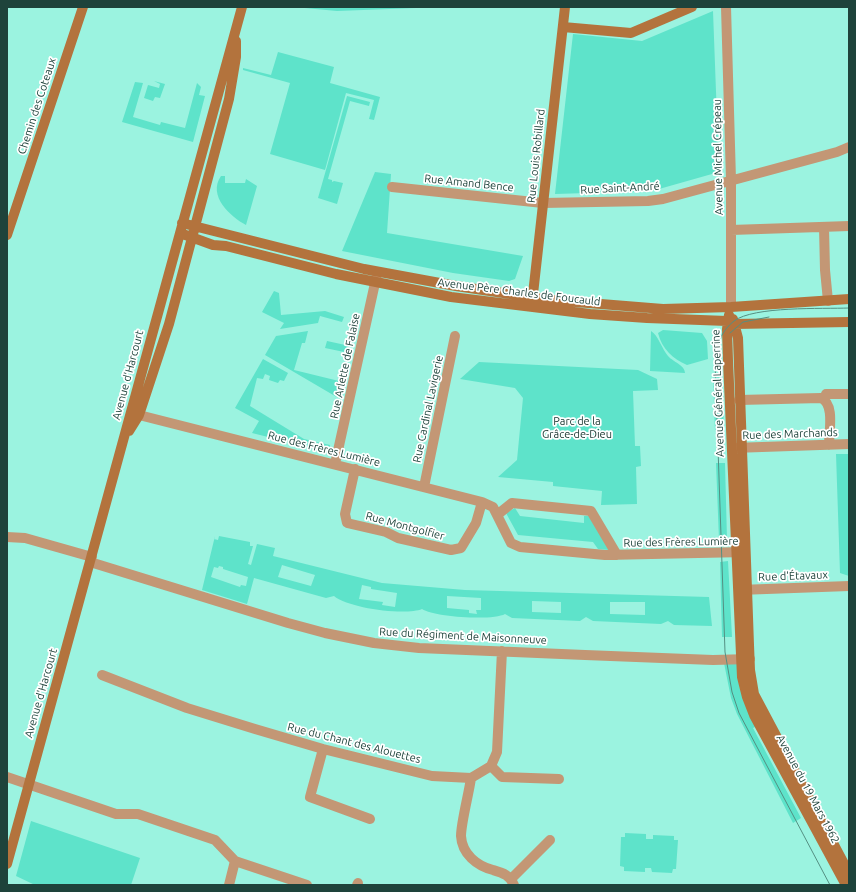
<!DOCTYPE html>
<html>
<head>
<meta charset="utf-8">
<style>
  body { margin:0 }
  #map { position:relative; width:856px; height:892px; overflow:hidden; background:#9bf3e0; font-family:Ubuntu,sans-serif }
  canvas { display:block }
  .frame { position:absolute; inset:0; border:8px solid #1e433b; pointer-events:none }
</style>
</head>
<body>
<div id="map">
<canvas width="856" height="892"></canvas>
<div class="frame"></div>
</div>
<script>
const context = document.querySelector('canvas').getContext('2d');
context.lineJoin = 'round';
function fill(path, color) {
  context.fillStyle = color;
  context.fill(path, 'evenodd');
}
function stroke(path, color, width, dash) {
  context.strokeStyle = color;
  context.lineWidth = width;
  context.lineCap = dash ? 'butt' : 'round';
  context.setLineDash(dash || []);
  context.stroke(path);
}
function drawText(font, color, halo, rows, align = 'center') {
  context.font = font + ' Ubuntu,sans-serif';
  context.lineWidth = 3.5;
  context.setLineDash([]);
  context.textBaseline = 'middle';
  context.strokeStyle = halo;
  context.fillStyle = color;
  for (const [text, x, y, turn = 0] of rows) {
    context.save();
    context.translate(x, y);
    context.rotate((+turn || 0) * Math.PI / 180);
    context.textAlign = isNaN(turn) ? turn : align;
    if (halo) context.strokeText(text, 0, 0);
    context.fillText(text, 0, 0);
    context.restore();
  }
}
fill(new Path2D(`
  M294,7H442L337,11Z
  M713,11L719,172L652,191L555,194L573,34L642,41Z
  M278,52L334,67L330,83L380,97L374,120L369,119L374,100L346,93L325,170L270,154L290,83L243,70V68L271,75Z
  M154,81L165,84L160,98L155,97L153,101L144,98L148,85L159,88L160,84Z
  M135,82L143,83L133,117L160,125L161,122L185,128L197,83L201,87L199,95L205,96L193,142L122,122Z
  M347,96L370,102L369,106L350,101L328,179L332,180V182L334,181L343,183L337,204L318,198Z
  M375,172L391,174L387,233L523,256L515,279L509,281L453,273L342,251Z
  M221,176H225V183H245L246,179L257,186L246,225C231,217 207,196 221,176Z
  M274,291L279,293L281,315L325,311L344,317L342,322L320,316L318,323L280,329L284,323L262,312Z
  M663,330L702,333L707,341L708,359L687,365C673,359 662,349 658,333Z
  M308,331L305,343H302L294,370L343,382L340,399L265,355L276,336Z
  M651,331C658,335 662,349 668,356C673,362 685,365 685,373L650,371Z
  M327,341L350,346L349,353L325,348Z
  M263,359L288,373L284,381L280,380L278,383L269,380L270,376L265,374L263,379L257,378L250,406L304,439L330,445L328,452L252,433L259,421L235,408Z
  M479,362L638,370L657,379L658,390L633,391L635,446H640L641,466L636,467L637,504L601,505L602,491L553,486V482L498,477L517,460L523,398L515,388L460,379Z
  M713,376H722L724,432H715Z
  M836,454H849V576L840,573Z
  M716,463H725L727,540H719Z
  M515,508L520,516L584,523V516H590L609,550L598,549L593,542L518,535L506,513Z
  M215,536L214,539L218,540L219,536L250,542V546H253L248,564L251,565L257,544L275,548L273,556L382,583L465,590L709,597L712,626L674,625L668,621L661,624L593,621L586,617L580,621L512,618L505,614C493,621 434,617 422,609C405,616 348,608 334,596L326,598L254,578L247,604L202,590ZM282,565L315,575L311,586L278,577ZM219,566L223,567V569L248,577L246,586L241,585L240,587L211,577L214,567L218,568ZM362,585L371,587V589L397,593L395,607L382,605L383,602L359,599ZM447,596L481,598V610H476L477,614L469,613V610L447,608ZM532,601L561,602V613L532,612ZM610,602H645V615L610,614Z
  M728,561L732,637H722L720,562Z
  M724,663L738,664L757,726L753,728L801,818L793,823L737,714L731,698Z
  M31,821L140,858L131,885H35L16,876Z
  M625,833L646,834V839H653V835L674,836V840H678L676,869H673L672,873L652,872L651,868H645V872L624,871V867L620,866L621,837H625Z`), '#5ee3ca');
stroke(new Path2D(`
  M726,7L731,180V307
  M392,187L543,203L648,201L663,199L837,152L849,147
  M824,227L825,270L828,301
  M731,230L849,226
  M826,394H849
  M739,400L821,398C835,404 829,431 829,445
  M139,415L482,502L493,507L511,543L520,547L605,555L745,552
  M733,448L849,444
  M335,464L377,274
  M355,469L345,514L347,523L386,532L398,538L451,550L461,548L476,523L482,502
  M424,487L455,336
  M497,515L512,503L591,511L617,555
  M7,537L25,538L92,557
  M90,562L288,623L325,633L374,643L419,648L585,655L713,660L750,659
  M739,590L849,586
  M102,675L187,708L255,729L323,749L432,776L471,778L491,766L497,752L502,651
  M323,749L310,797L370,819
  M491,766L502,777L559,779
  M7,777L116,814H138L215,840L235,861
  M471,778C469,793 461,823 461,836C462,854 477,866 493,870C503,873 510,875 514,885
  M512,878L550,840
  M229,885L235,861L307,885
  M357,885L358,883`), '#c39775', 10);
stroke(new Path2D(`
  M563,27L631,33L692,7
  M182,223L364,269L456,286L551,300L663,309L731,307L849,299
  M180,233L213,245L226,246L336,274L451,297L590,314L647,318L727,321L734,324L849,322
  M7,235L83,7
  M532,303L565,7
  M729,315L727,329L728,361L742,677L747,697L754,715L846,885
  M733,319L738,338L749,645L750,670L754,694L849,873
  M129,431L139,415L169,324L229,99L236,57V41
  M7,864L242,7`), '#b3733d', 10);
stroke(new Path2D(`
  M730,333L743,322L769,317
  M830,885L739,713L732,692L725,652L715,361C716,346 721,331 734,321C754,306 822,309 849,308`), '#548f82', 1);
drawText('11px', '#1e433b', '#fff', [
  ["Chemin des Coteaux",37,106,-72],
  ["Rue Louis Robillard",536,156,-84],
  ["Avenue Michel Crépeau",718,157,-91],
  ["Rue Amand Bence",469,183,6],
  ["Rue Saint-André",620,188,-3],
  ["Avenue Père Charles de Foucauld",519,292,7],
  ["Rue Arlette de Falaise",345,366,-78],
  ["Avenue d'Harcourt",128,375,-75],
  ["Avenue Général Laperrine",718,393,-92],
  ["Rue Cardinal Lavigerie",428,409,-78],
  ["Rue des Marchands",790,434,-2],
  ["Rue des Frères Lumière",324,449,14],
  ["Rue Montgolfier",405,526,15],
  ["Rue des Frères Lumière",681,542,-1],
  ["Rue d'Étavaux",793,576,-2],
  ["Rue du Régiment de Maisonneuve",463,636,3],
  ["Avenue d'Harcourt",41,693,-74],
  ["Rue du Chant des Alouettes",354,743,14],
  ["Avenue du 19 Mars 1962",808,789,62]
]);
drawText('11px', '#18352f', '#fff', [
  ["Parc de la",577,421],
  ["Grâce-de-Dieu",577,434]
]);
</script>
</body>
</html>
